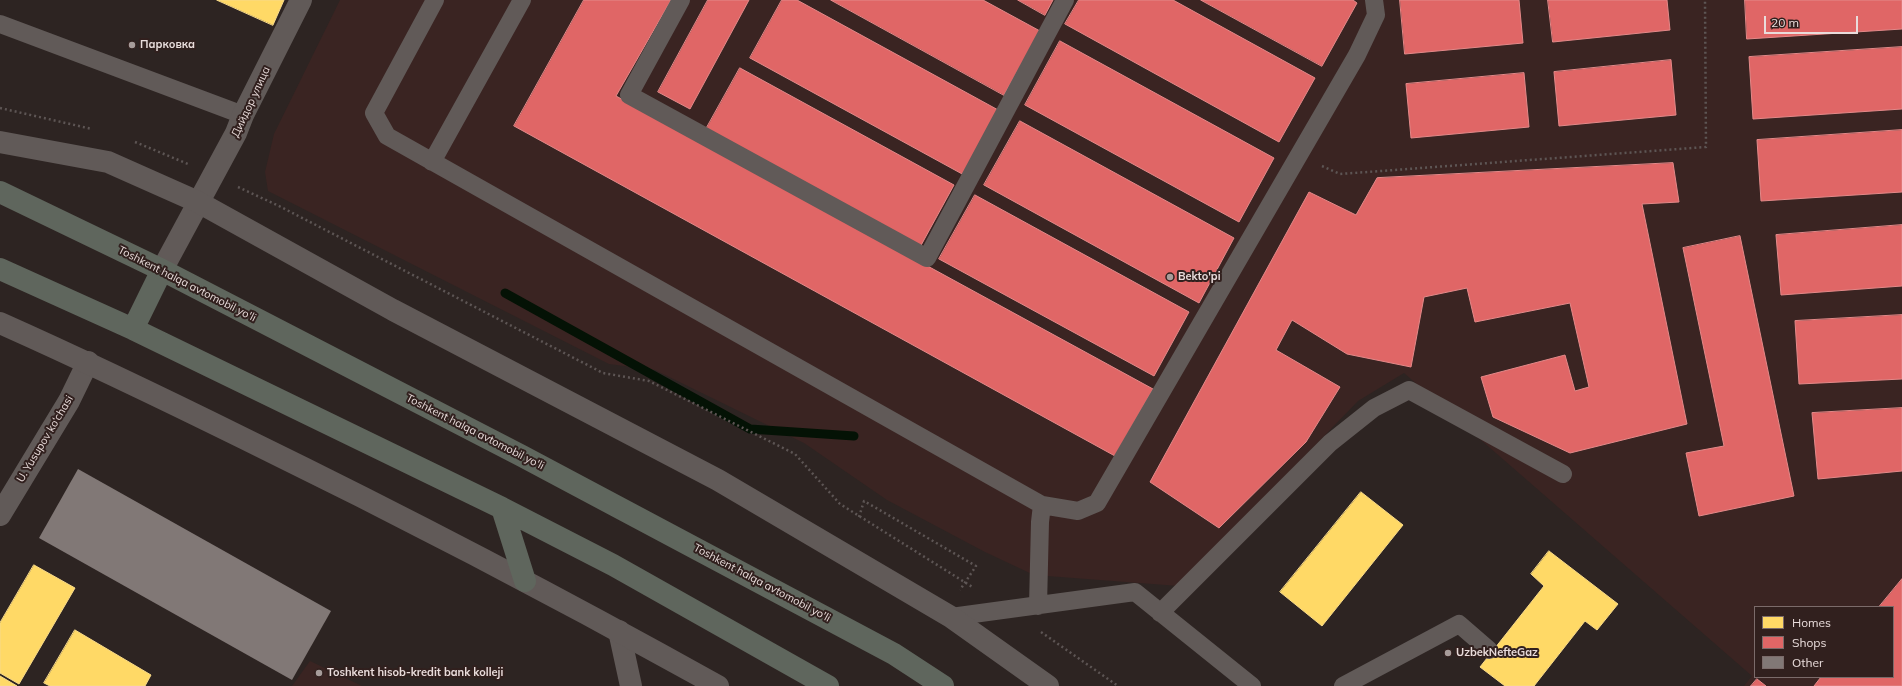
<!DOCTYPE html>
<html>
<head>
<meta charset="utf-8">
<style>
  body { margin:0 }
  #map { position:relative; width:1902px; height:686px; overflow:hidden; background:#2d2422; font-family:Mulish,sans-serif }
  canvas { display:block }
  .legend { position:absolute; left:1754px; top:606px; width:140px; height:72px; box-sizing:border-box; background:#31201e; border:1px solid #7b6b6a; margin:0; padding:5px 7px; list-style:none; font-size:12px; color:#e9dcdb }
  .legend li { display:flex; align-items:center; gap:8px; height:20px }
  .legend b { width:20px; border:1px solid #7b6b6a }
  .scale { position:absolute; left:1764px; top:16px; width:94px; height:18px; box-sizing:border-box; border:2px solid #e9dcdb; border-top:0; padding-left:5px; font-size:12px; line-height:14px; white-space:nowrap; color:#e9dcdb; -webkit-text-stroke:3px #31201e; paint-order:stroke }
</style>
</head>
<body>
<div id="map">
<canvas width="1902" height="686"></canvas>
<ul class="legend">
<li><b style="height:11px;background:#ffd966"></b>Homes</li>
<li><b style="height:11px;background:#e06666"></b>Shops</li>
<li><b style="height:11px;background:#817876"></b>Other</li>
</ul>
<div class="scale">20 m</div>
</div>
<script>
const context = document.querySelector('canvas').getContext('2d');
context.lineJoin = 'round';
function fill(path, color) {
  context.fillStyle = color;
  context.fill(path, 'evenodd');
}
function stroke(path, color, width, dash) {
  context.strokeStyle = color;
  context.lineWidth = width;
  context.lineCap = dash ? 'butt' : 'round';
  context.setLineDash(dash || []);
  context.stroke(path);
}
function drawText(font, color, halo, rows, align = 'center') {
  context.font = font + ' Mulish,sans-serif';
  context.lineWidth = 4;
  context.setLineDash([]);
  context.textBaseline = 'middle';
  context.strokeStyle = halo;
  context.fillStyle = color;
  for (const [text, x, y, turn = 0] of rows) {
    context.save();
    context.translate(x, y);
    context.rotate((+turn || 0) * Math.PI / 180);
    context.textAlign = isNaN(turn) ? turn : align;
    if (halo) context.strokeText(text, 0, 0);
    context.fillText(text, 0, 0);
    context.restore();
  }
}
fill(new Path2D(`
  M340,0H1902V686H1744L1752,676L1404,373L1358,401L1179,586L1034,575L985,552L887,500L804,443L655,370L609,364L268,191L265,172L274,134ZM1755,607H1893V677H1755Z
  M310,661L362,686H292Z`), '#3a2422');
const homes = new Path2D(`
  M217,0H284L273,25Z
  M1361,492L1403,525L1322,626L1280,592Z
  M1549,551L1618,604L1597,630L1585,621L1534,686H1505L1480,667L1544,586L1531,574Z
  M34,565L75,588L19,684L0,673V623Z
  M75,630L151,675L145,686H50L44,683Z
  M0,676L17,686H0Z`);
fill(homes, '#ffd966');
stroke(homes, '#f8da89', 1);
const shops = new Path2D(`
  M584,0H671L616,96L1153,389L1115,456L514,126Z
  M708,0H749L690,109L658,92Z
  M782,0H797L1000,111L964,175L750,58Z
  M831,0H983L1040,31L1004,95Z
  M1018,0H1053L1045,15Z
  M1079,0H1173L1315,78L1279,142L1065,24Z
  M1201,0H1353L1357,3L1322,66Z
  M1400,0H1519L1523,43L1405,54Z
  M1548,0H1667L1670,30L1553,42Z
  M1745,0H1902V29L1747,39Z
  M1060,41L1274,158L1239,222L1025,105Z
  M1902,47V109L1753,119L1749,57Z
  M1671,60L1676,115L1559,126L1554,72Z
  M740,68L954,185L919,249L705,131Z
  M1524,73L1529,127L1411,138L1406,84Z
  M1020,121L1234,238L1199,303L984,185Z
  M1902,130V192L1761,201L1757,140Z
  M1673,163L1679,202L1642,204L1687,424L1570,453L1493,417L1481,377L1565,355L1575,391L1589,387L1570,303L1475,322L1467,288L1424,297L1411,367L1347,354L1292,320L1276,350L1340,387L1306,442L1219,528L1150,482L1309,192L1356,215L1377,178Z
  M975,195L1189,312L1154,376L939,259Z
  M1902,225V286L1781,295L1776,235Z
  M1740,236L1794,496L1699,516L1686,453L1724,446L1683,248Z
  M1902,315V379L1799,384L1795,321Z
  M1902,408V471L1818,479L1812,413Z
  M1902,579V686H1814L1821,677H1893V607H1879Z
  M1757,679L1766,686H1751Z`);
fill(shops, '#e06666');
stroke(shops, '#e38989', 1);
stroke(new Path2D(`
  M505,293L750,429L854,436`), '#041205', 9);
fill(new Path2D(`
  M78,469L331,611L292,680L39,538Z`), '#817876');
stroke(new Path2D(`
  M0,108L92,129
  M135,142L188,164
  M1322,166L1340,174L1706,147L1705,0
  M238,187L279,206L603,373L649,381L795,454L840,504L974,588
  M859,517L864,501L976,566L960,590
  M1041,632L1118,686`), '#5d5554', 2.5, [2, 3]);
stroke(new Path2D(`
  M435,0L374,113L387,136L1042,505L1078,511L1097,503L1357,55L1376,15L1374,0
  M681,0L629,95L927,258L1065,0
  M0,24L243,115
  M432,162L522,0
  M1038,606L1040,522L1042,505
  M1160,613L1330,443L1374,408L1409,390L1563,474
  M951,617L1135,592L1252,686
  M1343,686L1459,624L1489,650`), '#615a58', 18);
stroke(new Path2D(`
  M162,270L236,133L243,115L301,0
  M0,515L69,401L88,362
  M619,631L631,686`), '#615a58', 22);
stroke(new Path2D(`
  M0,142L108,162L198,202L393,310L718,480L951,617L1048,686
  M0,323C83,360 164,399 245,439C405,517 562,599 718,686`), '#615a58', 22);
stroke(new Path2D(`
  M0,192L162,270L522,456L894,654L943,686
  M0,269L133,329L502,508L613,565L828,686
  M133,329L162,270
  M502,508L525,581`), '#5f665d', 22);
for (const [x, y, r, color] of [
  [132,45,4,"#a79c9a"],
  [1170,277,4,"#a79c9a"],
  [1448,653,4,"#a79c9a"],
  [319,673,4,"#a79c9a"]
]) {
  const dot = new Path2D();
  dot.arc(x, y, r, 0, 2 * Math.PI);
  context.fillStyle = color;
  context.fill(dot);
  stroke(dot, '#31201e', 1.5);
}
drawText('bold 11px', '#e9dcdb', '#31201e', [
  ["Парковка",140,45],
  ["Bekto'pi",1178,277],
  ["UzbekNefteGaz",1456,653],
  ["Toshkent hisob-kredit bank kolleji",327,673]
], 'left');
drawText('11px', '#e9dcdb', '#31201e', [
  ["Дийдор улица",251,102,-65],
  ["Toshkent halqa avtomobil yo'li",187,284,27],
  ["Toshkent halqa avtomobil yo'li",475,432,27],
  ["U. Yusupov ko‘chasi",45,439,-59],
  ["Toshkent halqa avtomobil yo'li",762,583,28]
]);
</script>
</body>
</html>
